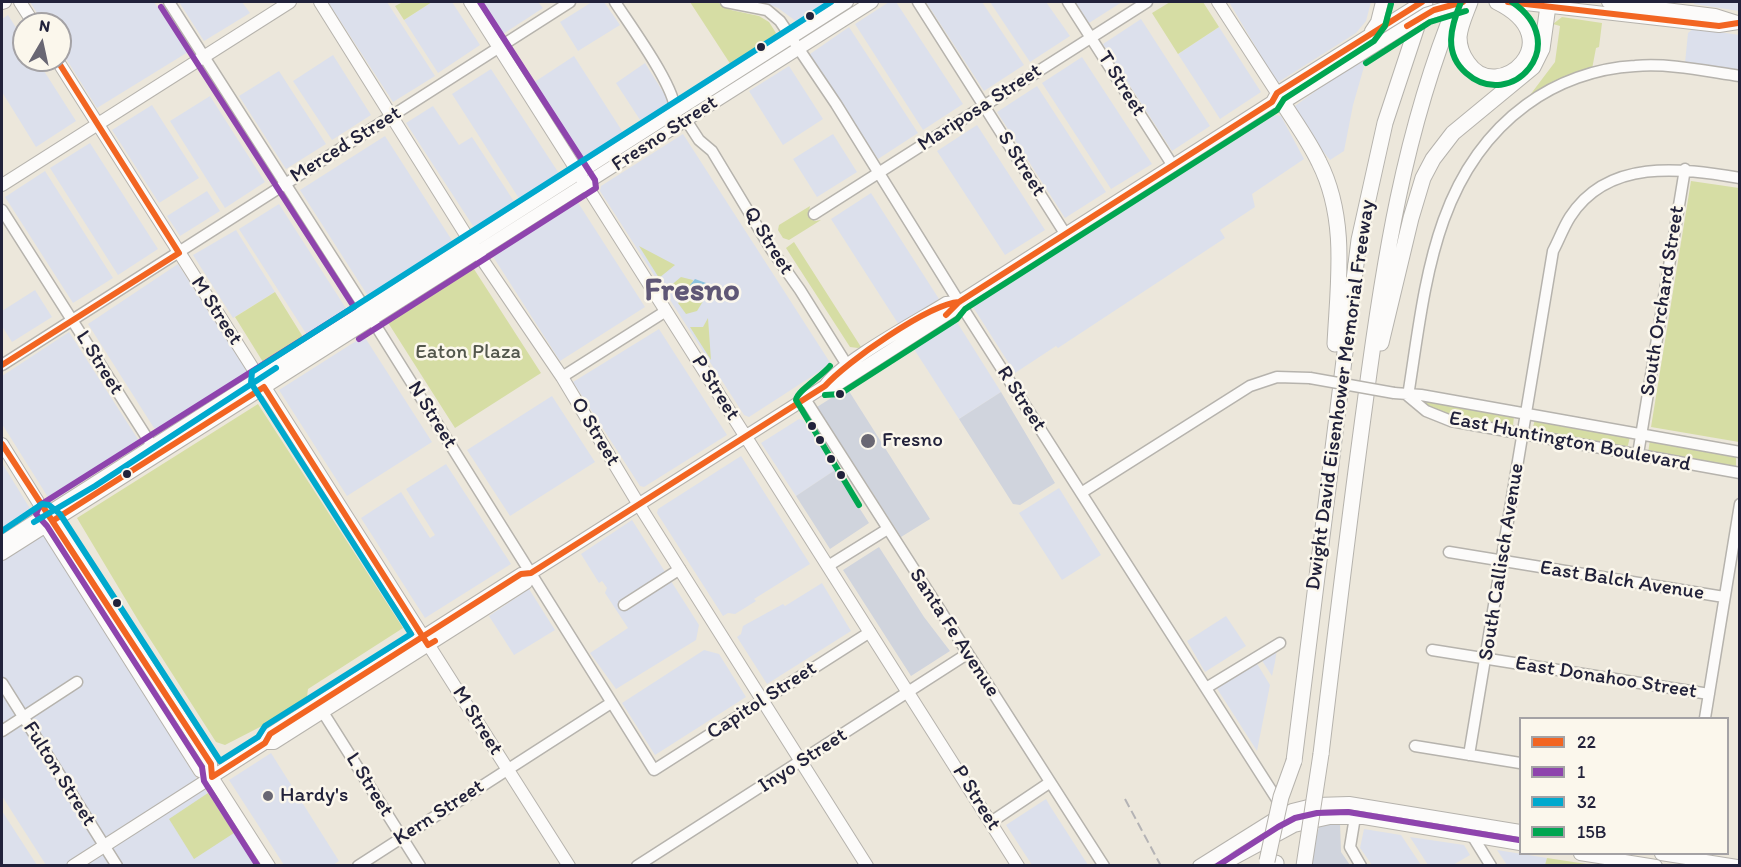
<!DOCTYPE html>
<html>
<head>
<meta charset="utf-8">
<style>
  body { margin:0 }
  #map { position:relative; width:1741px; height:867px; overflow:hidden; background:#ece7db; font-family:Itim,sans-serif }
  canvas { display:block }
  .frame { position:absolute; inset:0; border:3px solid #22223b; pointer-events:none }
  .legend { position:absolute; left:1519px; top:717px; width:210px; height:138px; box-sizing:border-box; background:#fbf7ec; border:2px solid #a4a2a5; margin:0; padding:8px 10px; list-style:none; font-size:18px; color:#22223b }
  .legend li { display:flex; align-items:center; gap:12px; height:30px }
  .legend b { width:30px; border:2px solid #a4a2a5 }
  .north { position:absolute; left:12px; top:12px; width:60px; height:60px; box-sizing:border-box; background:#fbf7ec; border:2px solid #a4a2a5; border-radius:50%; rotate:9deg; font-size:16px; font-weight:700; line-height:24px; text-align:center; color:#22223b }
  .north::after { content:''; display:block; margin:auto; width:21px; height:27px; background:#696773; clip-path:polygon(50% 0,100% 100%,50% 72%,0 100%) }
</style>
</head>
<body>
<div id="map">
<canvas width="1741" height="867"></canvas>
<div class="frame"></div>
<ul class="legend">
<li><b style="height:8px;background:#f26522"></b>22</li>
<li><b style="height:8px;background:#8e44ad"></b>1</li>
<li><b style="height:8px;background:#00a9ce"></b>32</li>
<li><b style="height:8px;background:#00a651"></b>15B</li>
</ul>
<div class="north">N</div>
</div>
<script>
const context = document.querySelector('canvas').getContext('2d');
context.lineJoin = 'round';
function fill(path, color) {
  context.fillStyle = color;
  context.fill(path, 'evenodd');
}
function stroke(path, color, width, dash) {
  context.strokeStyle = color;
  context.lineWidth = width;
  context.lineCap = dash ? 'butt' : 'round';
  context.setLineDash(dash || []);
  context.stroke(path);
}
function drawText(font, color, halo, rows, align = 'center') {
  context.font = font + ' Itim,sans-serif';
  context.lineWidth = 5;
  context.setLineDash([]);
  context.textBaseline = 'middle';
  context.strokeStyle = halo;
  context.fillStyle = color;
  for (const [text, x, y, turn = 0] of rows) {
    context.save();
    context.translate(x, y);
    context.rotate((+turn || 0) * Math.PI / 180);
    context.textAlign = isNaN(turn) ? turn : align;
    if (halo) context.strokeText(text, 0, 0);
    context.fillText(text, 0, 0);
    context.restore();
  }
}
fill(new Path2D(`
  M30,2H154L188,52L97,108L60,49V24H44Z
  M179,2H242L250,13L204,41Z
  M328,2H387L435,76L393,102Z
  M432,2H452L480,45L438,73L404,20Z
  M478,2H538L543,8L500,36Z
  M592,2H604L620,25L578,51L560,22Z
  M762,2H830L797,22L778,8Z
  M889,2H896L963,104L923,130L855,24Z
  M926,2H982L1024,65L984,91Z
  M990,2H1046L1070,36L1030,62Z
  M1075,2H1122L1089,23Z
  M1229,2H1371L1366,21L1356,33L1277,83Z
  M1695,2H1739V11L1694,4Z
  M8,15L24,40V60H37L76,121L36,147L2,92V19Z
  M1141,19L1210,126L1172,151L1103,44Z
  M849,27L918,133L878,159L810,54Z
  M1219,27L1261,92L1220,119L1178,54Z
  M1694,28L1739,35V73L1685,63L1688,33Z
  M1368,53L1353,105L1344,151L1330,160L1312,138L1294,111L1295,106Z
  M333,55L371,115L332,140L293,81Z
  M574,56L624,134L585,160L581,159L533,83Z
  M1082,57L1152,164L1111,189L1042,83Z
  M645,63L670,103L668,107L642,123L616,83Z
  M789,66L823,119L783,145L749,91Z
  M491,69L560,175L520,200L452,94Z
  M279,71L326,144L286,169L239,96Z
  M1037,86L1106,192L1065,218L997,112Z
  M210,96L265,182L225,208L170,121Z
  M152,105L199,178L159,203L112,130Z
  M433,106L459,145L472,137L515,203L475,229L406,123Z
  M1275,115L1281,116L1304,159L1252,194L1255,207L1220,230L1225,238L1058,348L1056,346L1015,373L973,307Z
  M977,125L1045,230L1005,255L937,151Z
  M683,134L831,364L749,417L744,415L600,191L601,186Z
  M833,134L857,172L817,197L793,159Z
  M385,136L453,242L368,296L300,190Z
  M90,143L158,249L118,275L50,168Z
  M45,171L113,278L73,303L5,197Z
  M207,191L220,211L180,236L167,216Z
  M871,193L939,299L899,325L831,219Z
  M577,201L645,307L560,361L492,255Z
  M279,204L347,310L307,335L239,229Z
  M236,230L275,292L233,318L193,255Z
  M178,264L248,373L159,429L154,428L88,324Z
  M35,290L52,317L12,342L2,326V311Z
  M955,319L1001,392L959,419L912,346Z
  M659,329L727,435L644,487L640,486L573,382Z
  M69,332L141,444L51,502L2,424V376Z
  M364,336L432,442L347,496L279,390Z
  M552,396L595,462L510,516L467,450Z
  M799,419L803,420L835,470L796,496L761,443Z
  M741,456L810,564L754,599L756,601L735,614L728,613L723,616L657,513L658,509Z
  M2,463L193,773L258,865H46L2,796Z
  M446,464L511,564L425,618L361,518L401,492L430,538L435,535L406,489Z
  M1059,488L1101,555L1062,580L1019,513Z
  M632,520L699,625L696,640L616,689L590,653L628,628L605,593L607,588L602,581L599,583L581,554Z
  M822,583L851,631L767,684L737,637L741,634L743,626L783,604L785,606Z
  M529,589L555,630L514,655L489,616Z
  M1226,616L1246,646L1205,672L1187,641Z
  M1277,649L1275,662L1272,676L1261,659Z
  M704,650L719,654L746,697L655,755L622,703Z
  M1256,662L1270,685L1257,751L1216,687Z
  M271,753L339,861L333,865H284L229,780Z
  M1046,799L1050,806L1088,865H1032L1006,825Z
  M2,811L37,865H2Z
  M1364,829L1401,835L1421,865H1372L1360,848Z
  M1410,837L1464,845L1470,855L1453,865H1428Z
  M1497,850L1547,858L1545,865H1507Z`), '#dce0ec');
fill(new Path2D(`
  M847,388L930,519L901,537L817,407Z
  M1001,392L1055,483L1020,505L1013,504L959,419Z
  M835,470L869,523L830,549L796,496Z
  M879,547L924,617L950,651L911,676L843,570Z
  M1320,823H1340L1341,852L1350,865L1309,866Z`), '#d0d4dd');
fill(new Path2D(`
  M403,2H432L404,20L395,6Z
  M690,2H717L731,10L759,16L769,22L776,33L774,38L731,65Z
  M1170,2H1203L1219,27L1178,54L1152,13Z
  M1562,17L1602,23L1599,47L1596,48L1592,69L1527,99L1555,62L1560,26L1553,24Z
  M1691,181L1739,188V442L1651,427Z
  M810,206L808,216L815,221L821,220L789,240L783,238L778,230L779,225Z
  M794,242L861,347L858,348L850,347L786,248Z
  M639,246L675,265L659,278Z
  M472,266L541,373L455,428L387,321Z
  M681,277L693,280L690,292L676,299L669,287Z
  M275,292L303,337L263,362L235,317Z
  M691,293L705,298L697,311L686,314L678,303Z
  M708,318L711,360L690,327H703Z
  M1419,399L1514,416L1513,426L1456,419L1429,409Z
  M258,404L403,628L308,689L306,704L275,724L260,727L225,745L216,742L141,625L77,518Z
  M1535,419L1630,437L1627,449L1532,431Z
  M1650,440L1736,455V466L1648,453Z
  M208,793L234,833L194,859L169,819Z
  M1547,858L1593,865H1545Z`), '#d6dda4');
fill(new Path2D(`
  M695,279L706,283L704,294L698,296L691,293L676,302L690,292V285Z`), '#8ec3de');
const minor = new Path2D(`
  M169,2L366,310L654,770L870,632
  M615,2C629,24 678,90 675,113
  M726,2L767,10L780,21L836,104L959,302L1294,826
  M918,2L1066,235
  M1068,2L1173,166
  M686,120L699,140L712,151L771,249L800,290L847,365
  M2,210L156,452
  M814,214L1147,2
  M2,365L570,2
  M562,377L666,311
  M1394,393L1421,395L1740,452
  M1408,396C1425,290 1432,174 1526,105C1557,82 1596,68 1635,66C1670,63 1705,71 1740,76
  M1408,396L1426,411L1451,421L1740,473
  M805,399L1104,866
  M1638,454L1685,169
  M1081,493L1250,386L1277,377L1310,378
  M1449,552L1724,597
  M828,566L886,530
  M624,605L680,569
  M1432,650L1709,694
  M2,683L117,866
  M1206,688L1280,643
  M319,706L420,866
  M1705,718L1740,504
  M2,731L77,682
  M1415,746L1520,763
  M1469,755L1553,251C1559,240 1563,228 1570,217C1608,158 1680,168 1740,178
  M1355,817L1350,847L1361,866
  M991,822L1049,783
  M1470,832L1491,866
  M358,866L611,703
  M637,866L967,654`);
const major = new Path2D(`
  M20,2L34,24
  M320,2L471,243L562,377L639,505L867,866
  M470,2L1018,866
  M1218,2L1281,99
  M1508,2L1719,26L1738,23
  M1608,2L1715,15L1737,22
  M2,3L5,2
  M1371,31L1377,22L1382,2
  M57,60L569,866
  M1276,102L1283,103L1381,42
  M2,185L290,2
  M825,386H835L952,311L959,302L1272,102L1277,93L1422,2
  M2,444L45,513L54,520L211,764L212,777L269,866
  M45,518V526L200,771L212,777
  M2,542L847,2
  M2,554L872,2
  M265,743H274L526,583L531,573
  M1580,854L1656,866
  M1661,854L1737,866
  M73,866L265,743L270,734L521,574L531,573L825,386C840,362 919,320 946,303L959,302
  M1199,866L1274,819L1292,810L1316,804L1349,803L1520,831
  M1220,866L1294,826L1330,818H1364L1520,844`);
const highway = new Path2D(`
  M1470,2C1466,13 1460,25 1459,37C1459,47 1462,55 1468,63C1497,106 1574,40 1497,2
  M1283,103C1295,122 1309,141 1319,162C1348,219 1338,283 1335,344
  M1381,343L1411,218L1423,178L1433,159L1453,133L1533,67L1542,49L1548,6L1546,2
  M1321,754C1335,637 1349,520 1365,403C1383,266 1404,130 1457,2
  M1294,761L1359,240L1385,123L1425,2
  M1275,866L1276,863`);
stroke(minor, '#b6b3ad', 13);
stroke(major, '#b6b3ad', 14);
stroke(highway, '#b6b3ad', 17);
stroke(minor, '#fcfbfa', 10);
stroke(major, '#fcfbfa', 12);
stroke(highway, '#fcfbfa', 15);
stroke(new Path2D(`
  M1125,799L1161,866`), '#b4b3b5', 2, [9, 4.5]);
const minorBridge = new Path2D(`
  M1310,378L1394,393`);
const majorBridge = new Path2D(`
  M1381,42L1426,14L1463,2`);
const highwayBridge = new Path2D(`
  M1267,861L1281,797L1294,761
  M1304,866L1321,754`);
stroke(minorBridge, '#b6b3ad', 13, []);
stroke(majorBridge, '#b6b3ad', 14, []);
stroke(highwayBridge, '#b6b3ad', 17, []);
stroke(minorBridge, '#fcfbfa', 10);
stroke(majorBridge, '#fcfbfa', 12);
stroke(highwayBridge, '#fcfbfa', 15);
stroke(new Path2D(`
  M1508,2L1719,26L1738,23
  M1407,26L1434,10L1463,2
  M946,315L959,302L1272,102L1277,93L1422,2
  M2,365L179,253L57,60
  M2,444L211,764L212,777L265,743L270,734L521,574L531,573L825,386C846,362 929,304 959,302
  M54,520L264,387L428,645L435,641`), '#f26522', 6);
stroke(new Path2D(`
  M161,7L354,307L40,505L36,514L47,526L202,767L204,781L258,866
  M359,339L596,188L595,180L480,2
  M1217,866L1278,827L1295,818L1317,813L1348,812L1519,840`), '#8e44ad', 6);
stroke(new Path2D(`
  M34,522L95,486L276,368
  M2,531L42,504L49,505L60,514L220,761L258,737L265,726L411,634L251,383L252,372L831,2`), '#00a9ce', 6);
stroke(new Path2D(`
  M1461,2C1451,26 1443,53 1466,73C1511,113 1574,44 1512,2
  M1366,63L1430,22L1466,11
  M830,366C822,376 797,391 796,400L859,505
  M825,395L840,394L957,319L965,309L1277,110L1284,99L1374,41L1385,26L1391,4`), '#00a651', 6);
for (const [x, y, r, color] of [
  [810,16,5,"#22223b"],
  [761,47,5,"#22223b"],
  [840,394,5,"#22223b"],
  [812,426,5,"#22223b"],
  [820,440,5,"#22223b"],
  [868,441,8,"#696773"],
  [831,459,5,"#22223b"],
  [127,474,5,"#22223b"],
  [841,475,5,"#22223b"],
  [117,603,5,"#22223b"],
  [268,796,6,"#696773"]
]) {
  const dot = new Path2D();
  dot.arc(x, y, r, 0, 2 * Math.PI);
  context.fillStyle = color;
  context.fill(dot);
  stroke(dot, '#fbf7ec', 2);
}
drawText('21px', '#22223b', '#fbf7ec', [
  ["T Street",1121,84,58],
  ["Mariposa Street",980,108,-33],
  ["Fresno Street",665,134,-33],
  ["Merced Street",346,145,-32],
  ["S Street",1021,164,58],
  ["Q Street",768,241,58],
  ["South Orchard Street",1663,301,-81],
  ["M Street",216,311,57],
  ["L Street",99,363,58],
  ["P Street",715,388,58],
  ["Dwight David Eisenhower Memorial Freeway",1341,395,-82],
  ["R Street",1021,399,57],
  ["N Street",432,415,58],
  ["O Street",595,432,59],
  ["East Huntington Boulevard",1570,442,11],
  ["South Callisch Avenue",1502,562,-81],
  ["East Balch Avenue",1622,581,9],
  ["Santa Fe Avenue",954,633,57],
  ["East Donahoo Street",1606,678,9],
  ["Capitol Street",762,701,-33],
  ["M Street",477,721,58],
  ["Inyo Street",803,761,-33],
  ["Fulton Street",59,774,58],
  ["L Street",369,785,58],
  ["P Street",976,798,58],
  ["Kern Street",439,813,-33]
]);
drawText('21px', '#53574d', '#fbf7ec', [
  ["Eaton Plaza",468,353]
]);
drawText('21px', '#22223b', '#fbf7ec', [
  ["Fresno",882,441],
  ["Hardy's",280,796]
], 'left');
drawText('bold 33px', '#5f5776', '#fbf7ec', [
  ["Fresno",692,292]
]);
</script>
</body>
</html>
